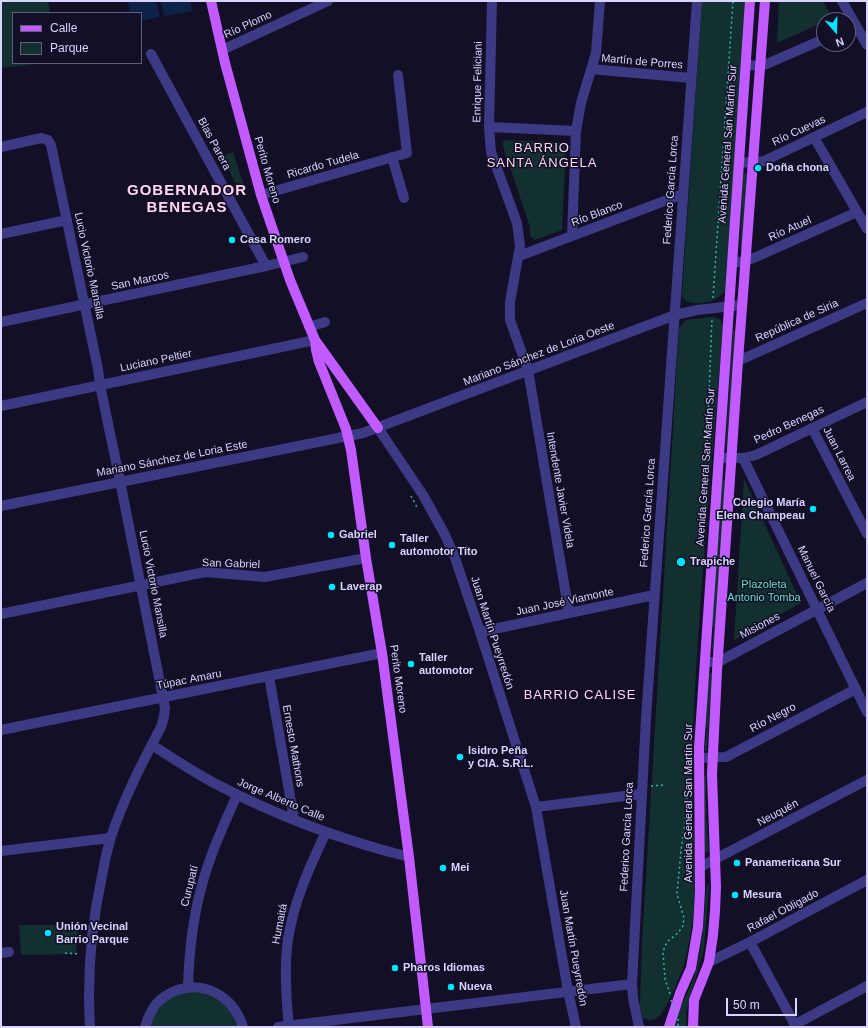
<!DOCTYPE html>
<html>
<head>
<meta charset="utf-8">
<style>
  body { margin:0 }
  #map { position:relative; width:868px; height:1028px; overflow:hidden; background:#130f26; font-family:Helvetica,sans-serif }
  canvas { display:block }
  .frame { position:absolute; inset:0; border:2px solid #d9d4ff; pointer-events:none }
  .legend { position:absolute; left:12px; top:12px; width:130px; height:52px; box-sizing:border-box; background:#130f26; border:1px solid #625e7d; margin:0; padding:5px 7px; list-style:none; font-size:12px; color:#d9d4ff }
  .legend li { display:flex; align-items:center; gap:8px; height:20px }
  .legend b { width:20px; border:1px solid #625e7d }
  .north { position:absolute; left:816px; top:12px; width:40px; height:40px; box-sizing:border-box; background:#130f26; border:1px solid #625e7d; border-radius:50%; rotate:160deg; font-size:11px; font-weight:700; line-height:16px; text-align:center; color:#d9d4ff }
  .north::after { content:''; display:block; margin:auto; width:14px; height:18px; background:#00e5ff; clip-path:polygon(50% 0,100% 100%,50% 72%,0 100%) }
  .scale { position:absolute; left:726px; top:998px; width:71px; height:18px; box-sizing:border-box; border:2px solid #d9d4ff; border-top:0; padding-left:5px; font-size:12px; line-height:14px; white-space:nowrap; color:#d9d4ff; -webkit-text-stroke:3px #130f26; paint-order:stroke }
</style>
</head>
<body>
<div id="map">
<canvas width="868" height="1028"></canvas>
<div class="frame"></div>
<ul class="legend">
<li><b style="height:5px;background:#c25bff"></b>Calle</li>
<li><b style="height:11px;background:#12302f"></b>Parque</li>
</ul>
<div class="north">N</div>
<div class="scale">50 m</div>
</div>
<script>
const context = document.querySelector('canvas').getContext('2d');
context.lineJoin = 'round';
function fill(path, color) {
  context.fillStyle = color;
  context.fill(path, 'evenodd');
}
function stroke(path, color, width, dash) {
  context.strokeStyle = color;
  context.lineWidth = width;
  context.lineCap = dash ? 'butt' : 'round';
  context.setLineDash(dash || []);
  context.stroke(path);
}
function drawText(font, color, halo, rows, align = 'center') {
  context.font = font + ' Helvetica,sans-serif';
  context.lineWidth = 3;
  context.setLineDash([]);
  context.textBaseline = 'middle';
  context.strokeStyle = halo;
  context.fillStyle = color;
  for (const [text, x, y, turn = 0] of rows) {
    context.save();
    context.translate(x, y);
    context.rotate((+turn || 0) * Math.PI / 180);
    context.textAlign = isNaN(turn) ? turn : align;
    if (halo) context.strokeText(text, 0, 0);
    context.fillText(text, 0, 0);
    context.restore();
  }
}
fill(new Path2D(`
  M1,1H48L50,13H13V63H44L1,68Z
  M702,1H747L726,290C719,302 695,308 683,299L682,295Z
  M779,1H823L833,19L824,20V22L777,43Z
  M507,140L559,142L566,145L562,230L535,240L530,236V227L503,146V142Z
  M233,152L245,188L239,190L221,156Z
  M747,173L742,249H740L743,174Z
  M711,317C717,317 721,319 723,325C712,469 697,612 692,756C690,826 704,896 684,964C682,973 664,1015 657,1018C652,1021 648,1020 643,1018L640,1006L642,943L679,328L684,322L686,320Z
  M733,330L735,331L733,364L734,366L728,447H726L727,422Z
  M722,479L726,480L714,650L712,649L714,627L712,625Z
  M744,479L801,603L734,640Z
  M708,673H712L707,751H704L707,728L705,726Z
  M706,776V811L709,852H705L703,777Z
  M707,885H709L704,948L686,1012L687,1027H668C681,1007 693,986 698,962C704,937 704,910 707,885Z
  M19,925H78L76,954L21,955Z
  M188,988L219,994L243,1027H145L159,1001Z`), '#12302f');
fill(new Path2D(`
  M128,1H156L160,17L141,21V13H130Z
  M161,1H190L192,11L164,16Z`), '#0c2248');
stroke(new Path2D(`
  M713,298L733,1
  M411,496L418,509
  M704,522L712,318
  M651,786L663,785
  M65,953L80,954
  M670,994L665,979L663,952L665,946L668,941L678,933L683,926L684,918L677,894L681,850L685,823L689,768`), '#2fb8b0', 1.5, [2, 3]);
stroke(new Path2D(`
  M492,1L489,127L491,152L517,223L520,246L510,302V320L528,370L569,613
  M842,1L867,45
  M222,50L328,1
  M151,54L266,266
  M746,65L762,66L824,39
  M591,69L691,78
  M489,127L576,131
  M814,137L867,229
  M1,147L41,138L48,140L51,145L98,369L100,385L120,481L165,708L164,717L161,727C142,763 124,798 111,837C107,850 104,863 102,876C91,926 87,976 90,1027
  M392,157L404,198
  M739,162L753,163L764,161L867,112
  M261,195L407,153L398,75
  M1,234L67,220
  M572,236L576,131L581,103L596,53L600,1
  M519,256L683,194
  M732,263L745,261L756,257L857,212
  M1,322L266,266L303,257
  M309,327L325,322
  M738,361L867,303
  M1,406L315,340
  M378,428L423,495L444,533L454,555L480,632L536,807L568,991L576,1027
  M812,428L867,534
  M719,458H743L756,455L867,402
  M743,458L867,712
  M1,506L363,433L675,315L697,310L742,305
  M1,614L205,572L265,577L366,558
  M480,632L654,595
  M705,662H718L867,583
  M269,676L294,819
  M1,730L382,653
  M152,745C172,758 192,771 214,783C275,815 341,840 409,857
  M699,758L726,757L856,689
  M536,807L641,794
  M1,851L110,838
  M700,867L867,780
  M750,942L796,1027
  M1,953L9,952
  M709,962L750,942L867,880
  M188,988C189,950 193,914 204,878C212,849 225,822 237,795
  M794,1025L867,986
  M145,1027C148,1017 152,1007 160,1000C191,974 232,990 243,1027
  M278,1027L632,984
  M289,1027C286,998 284,967 288,939C294,901 310,866 326,832
  M639,1027L633,998L632,984L646,718L697,1`), '#3d3a85', 10);
stroke(new Path2D(`
  M211,1L225,63L261,195L290,280L315,340L378,428
  M315,340L316,350L319,362L346,429L351,450L366,558L382,653L409,857L428,1027
  M669,1027L680,993L691,968L698,927L700,891L699,748L750,1
  M693,1027L694,1000L709,962L713,935L715,911L716,887L712,774L717,671L738,361L765,1`), '#c25bff', 10);
stroke(new Path2D(`
  M671,1000L678,1019V1027`), '#2fb8b0', 1.5, [2, 3]);
for (const [x, y, r, color] of [
  [758,168,4,"#00e5ff"],
  [232,240,4,"#00e5ff"],
  [813,509,4,"#00e5ff"],
  [331,535,4,"#00e5ff"],
  [392,545,4,"#00e5ff"],
  [681,562,5,"#00e5ff"],
  [332,587,4,"#00e5ff"],
  [411,664,4,"#00e5ff"],
  [460,757,4,"#00e5ff"],
  [737,863,4,"#00e5ff"],
  [443,868,4,"#00e5ff"],
  [735,895,4,"#00e5ff"],
  [48,933,4,"#00e5ff"],
  [395,968,4,"#00e5ff"],
  [451,987,4,"#00e5ff"]
]) {
  const dot = new Path2D();
  dot.arc(x, y, r, 0, 2 * Math.PI);
  context.fillStyle = color;
  context.fill(dot);
  stroke(dot, '#130f26', 1.5);
}
drawText('11px', '#d9d4ff', '#130f26', [
  ["Río Plomo",248,25,-25],
  ["Martín de Porres",642,62,5],
  ["Enrique Feliciani",478,82,-89],
  ["Río Cuevas",799,131,-25],
  ["Blas Parera",214,144,62],
  ["Avenida General San Martín Sur",728,144,-86],
  ["Ricardo Tudela",323,165,-16],
  ["Perito Moreno",267,170,74],
  ["Federico García Lorca",671,190,-86],
  ["Río Blanco",597,214,-21],
  ["Río Atuel",790,229,-24],
  ["Lucio Victorio Mansilla",89,266,78],
  ["San Marcos",140,281,-12],
  ["República de Siria",797,321,-24],
  ["Mariano Sánchez de Loria Oeste",539,354,-21],
  ["Luciano Peltier",156,361,-12],
  ["Pedro Benegas",789,425,-25],
  ["Juan Larrea",839,454,63],
  ["Mariano Sánchez de Loria Este",172,459,-11],
  ["Avenida General San Martín Sur",706,467,-86],
  ["Intendente Javier Videla",560,490,80],
  ["Federico García Lorca",648,513,-86],
  ["San Gabriel",231,564,2],
  ["Manuel García",816,579,64],
  ["Lucio Victorio Mansilla",153,584,79],
  ["Juan José Viamonte",565,602,-12],
  ["Misiones",760,626,-28],
  ["Juan Martín Pueyrredón",492,633,72],
  ["Perito Moreno",398,679,82],
  ["Túpac Amaru",189,680,-11],
  ["Río Negro",773,718,-28],
  ["Ernesto Mathons",293,746,80],
  ["Jorge Alberto Calle",281,800,23],
  ["Avenida General San Martín Sur",689,803,-90],
  ["Neuquén",778,813,-28],
  ["Federico García Lorca",627,837,-87],
  ["Curupatí",190,886,-76],
  ["Rafael Obligado",783,911,-28],
  ["Humaitá",280,924,-79],
  ["Juan Martín Pueyrredón",573,948,80]
]);
drawText('bold 11px', '#d9d4ff', '#130f26', [
  ["Doña chona",766,168],
  ["Casa Romero",240,240],
  ["Colegio María",805,503,"right"],
  ["Elena Champeau",805,516,"right"],
  ["Gabriel",339,535],
  ["Taller",400,539],
  ["automotor Tito",400,552],
  ["Trapiche",690,562],
  ["Laverap",340,587],
  ["Taller",419,658],
  ["automotor",419,671],
  ["Isidro Peña",468,751],
  ["y CIA. S.R.L.",468,764],
  ["Panamericana Sur",745,863],
  ["Mei",451,868],
  ["Mesura",743,895],
  ["Unión Vecinal",56,927],
  ["Barrio Parque",56,940],
  ["Pharos Idiomas",403,968],
  ["Nueva",459,987]
], 'left');
drawText('11px', '#5fe0c0', '#130f26', [
  ["Plazoleta",764,585],
  ["Antonio Tomba",764,598]
]);
context.letterSpacing = '1px';
drawText('13px', '#ffd6f0', '#130f26', [
  ["BARRIO",542,148],
  ["SANTA ÁNGELA",542,163],
  ["BARRIO CALISE",580,695]
]);
context.letterSpacing = '0px';
context.letterSpacing = '1px';
drawText('bold 15px', '#ffd6f0', '#130f26', [
  ["GOBERNADOR",187,191],
  ["BENEGAS",187,208]
]);
context.letterSpacing = '0px';
</script>
</body>
</html>
